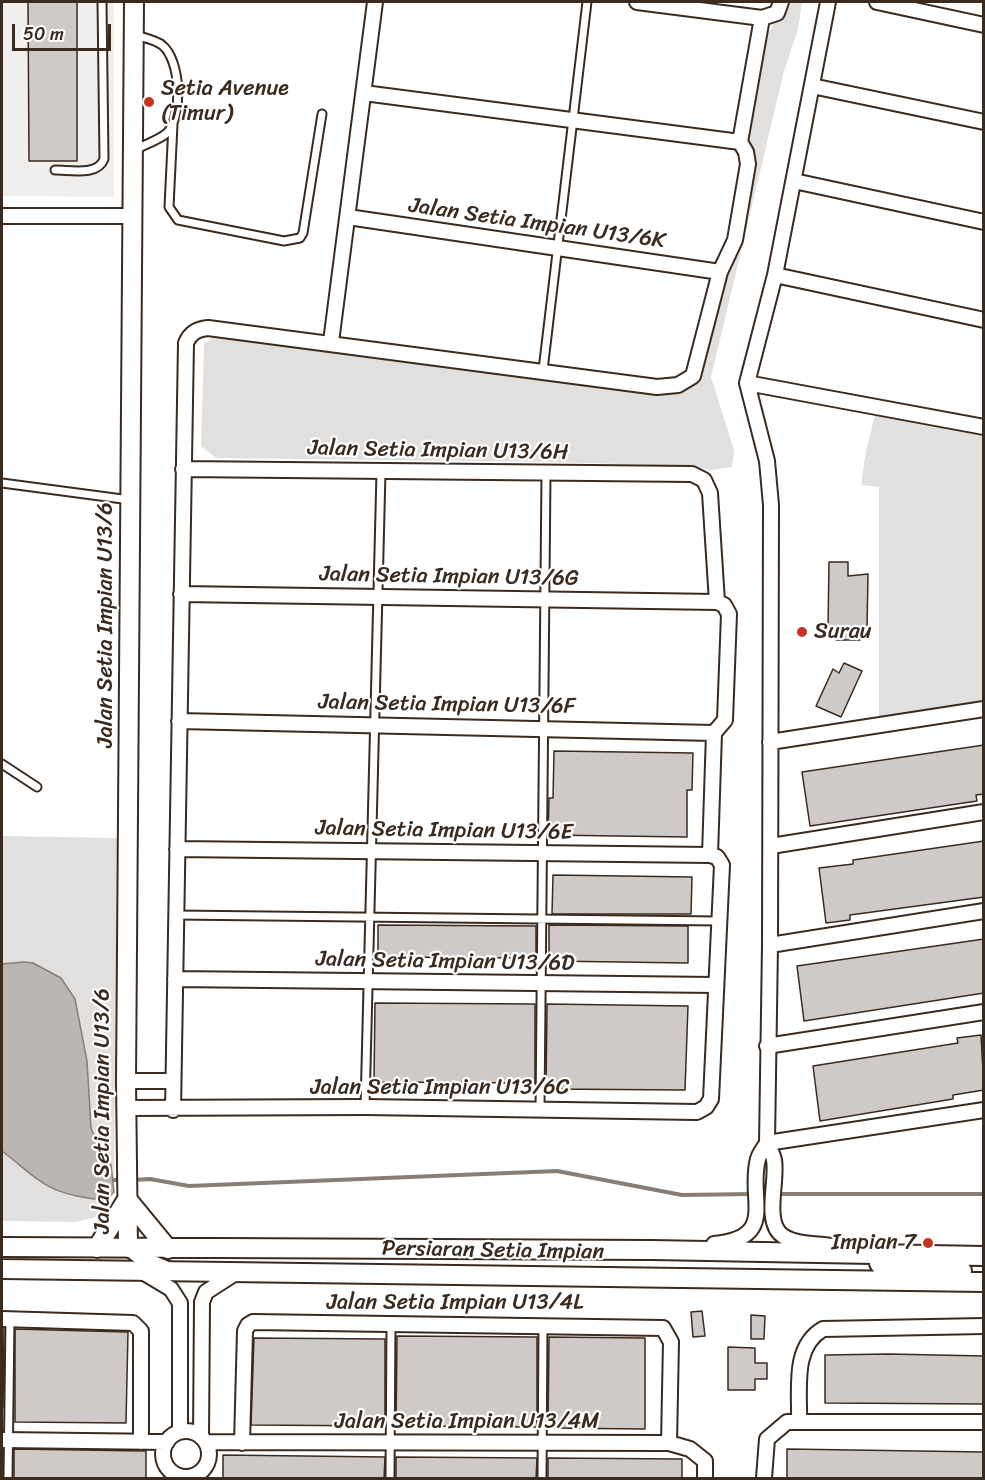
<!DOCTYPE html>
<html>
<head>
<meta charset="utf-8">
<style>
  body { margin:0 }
  #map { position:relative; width:985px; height:1480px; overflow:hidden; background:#fff; font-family:Sriracha,sans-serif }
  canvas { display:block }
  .frame { position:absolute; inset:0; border:3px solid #3b2a1e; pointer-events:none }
  .scale { position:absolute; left:12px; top:24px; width:99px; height:27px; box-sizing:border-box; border:3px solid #3b2a1e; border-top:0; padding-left:8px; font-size:18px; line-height:21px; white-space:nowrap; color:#3b2a1e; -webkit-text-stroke:4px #fff; paint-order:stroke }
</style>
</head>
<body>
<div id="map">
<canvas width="985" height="1480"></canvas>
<div class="frame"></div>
<div class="scale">50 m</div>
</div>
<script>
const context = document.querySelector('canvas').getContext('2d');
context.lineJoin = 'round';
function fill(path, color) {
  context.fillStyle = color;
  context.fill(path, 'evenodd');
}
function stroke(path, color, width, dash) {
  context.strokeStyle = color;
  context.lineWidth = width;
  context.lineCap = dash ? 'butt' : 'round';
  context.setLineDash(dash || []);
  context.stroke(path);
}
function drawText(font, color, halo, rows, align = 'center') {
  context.font = font + ' Sriracha,sans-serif';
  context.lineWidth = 4.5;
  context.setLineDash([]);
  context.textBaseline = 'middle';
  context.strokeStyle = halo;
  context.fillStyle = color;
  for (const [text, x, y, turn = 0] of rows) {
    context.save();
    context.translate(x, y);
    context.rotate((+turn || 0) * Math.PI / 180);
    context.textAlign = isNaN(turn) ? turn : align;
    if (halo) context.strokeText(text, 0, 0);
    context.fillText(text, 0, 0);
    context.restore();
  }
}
fill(new Path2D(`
  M2,2H114V197L2,196Z`), '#f1efee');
fill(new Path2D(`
  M778,2H802L798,29L784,71L711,377L734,450L732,467L711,470L687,466L551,462L216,458L201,446L204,344L216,334L659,393L684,381L725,251L750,149L749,122L765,37L772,28Z
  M875,415L983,432V703L879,719V487L861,485L866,451Z
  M2,836L117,838L114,1192L102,1215L76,1222L2,1221Z`), '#e2e0de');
const water = new Path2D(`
  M24,962L33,963L61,978L75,999L87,1061L91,1128L99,1149L111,1165L114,1192C108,1199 97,1200 88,1198C44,1192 35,1176 2,1151V964Z`);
fill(water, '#bcb6b3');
stroke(water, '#887e77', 1.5);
stroke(new Path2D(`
  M114,1180H122
  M133,1180L150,1179L189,1186L557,1171L682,1195L752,1194
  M777,1194H984`), '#887e77', 4);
const building = new Path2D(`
  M28,2H77V161H29Z
  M829,562H848V576L868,574L867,628H860V640H836V628H828Z
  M844,663L862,671L841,717L816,706L833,669L839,673Z
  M984,745V794L976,795L977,801L810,826L802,772Z
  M554,751L693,753L692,790H687V837L548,835L549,798H553Z
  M984,841V897L850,915V920L826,923L819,868L853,864V860Z
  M553,875L692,877L691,914H552Z
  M378,925L536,926V958L378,957Z
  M549,925L688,926V963L549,961Z
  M984,939V993L804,1021L797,966Z
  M375,1003L535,1004V1083L374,1082Z
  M547,1004L688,1006L685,1090L546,1089Z
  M981,1035L984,1090L953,1095V1099L820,1121L813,1066L958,1043L957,1038Z
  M702,1311L705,1336L693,1337L691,1312Z
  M751,1315L765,1316L764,1339H751Z
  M2,1329H4L3,1408H2Z
  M15,1329L128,1332L126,1423L15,1422Z
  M397,1336L537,1337V1427L396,1426Z
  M549,1337L645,1338V1429L548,1428Z
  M254,1338L385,1339V1426L251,1425Z
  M728,1347L755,1348V1363H767V1379H755V1390H728Z
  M889,1354L984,1356V1404L825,1403V1355Z
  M14,1449L146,1451V1479H14Z
  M787,1449L984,1452V1479H787Z
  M223,1455L385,1457L384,1479H223Z
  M396,1457L537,1458L536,1479H396Z
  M548,1458L682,1459V1479H548Z`);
fill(building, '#cfcac7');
stroke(building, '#3b2a1e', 1.5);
const service = new Path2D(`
  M173,124L169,207L178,220L284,241L300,238L303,233L322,114
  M134,150C144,145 159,140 167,133C183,116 181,60 162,45C156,40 144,38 136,35
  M55,170C71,170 98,176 104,159L102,2
  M543,370L587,2
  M2,483L130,500
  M2,764L37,787
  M176,915L719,921
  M365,1107L381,472
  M540,1109L546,474
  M8,1478L10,1319
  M390,1478L391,1324
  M542,1478L543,1325`);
const minor = new Path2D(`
  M637,2L762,18
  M828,2L775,275L747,383L767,461L771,505L770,945L767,1143C769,1148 773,1154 774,1160C778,1180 763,1223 783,1236C798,1246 820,1243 837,1247
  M877,2L984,25
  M812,86L984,122
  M364,93L740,142
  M794,181L984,222
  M2,216H133
  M348,217L720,272
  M775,275L984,320
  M331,342L375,2
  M747,383L984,427
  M181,594L717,602
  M179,721L714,733
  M770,742L984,709
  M771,846L984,812
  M177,849L710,855
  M770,945L984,911
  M175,979L715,985
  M767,1046L984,1012
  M126,1081H173
  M126,1108L365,1107L697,1112L706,1107L711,1099L722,865L717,857L710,855L714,733L725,720L729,614L724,605L717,602L710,493L704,480L692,474L183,469
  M173,1110L186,343C190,333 197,329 208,328L657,387L678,385L693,376L720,272L735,240L748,164L746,152L740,142L762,18L777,13L781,2
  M767,1143L984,1110
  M714,1244C779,1238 747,1198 758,1159C759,1154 764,1148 767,1143
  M128,1248L141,1258L165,1268
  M141,1271L171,1289L180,1303V1432
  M2,1319L133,1323L141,1331V1442
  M799,1421C800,1389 792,1347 823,1329L984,1326
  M163 1454a23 23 0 1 1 46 0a23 23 0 1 1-46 0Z
  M201,1437L202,1302L206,1292L237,1272
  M2,1440L167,1442
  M206,1442L669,1443L690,1449L705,1461V1478
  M242,1443L245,1331L248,1325L253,1322L663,1328L671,1342L669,1443
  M764,1478L767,1439L787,1422H984`);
const tertiary = new Path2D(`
  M127,1199L168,1249
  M2,1247L652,1250L984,1256
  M97,1248L126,1201
  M128,1248L126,1081L134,2
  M890,1255L879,1263L882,1267L962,1271
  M2,1269L984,1282`);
stroke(service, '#3b2a1e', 11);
stroke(minor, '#3b2a1e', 18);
stroke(tertiary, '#3b2a1e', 22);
stroke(service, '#fff', 7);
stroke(minor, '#fff', 14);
stroke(tertiary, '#fff', 18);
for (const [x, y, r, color] of [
  [149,102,6,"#c8321e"],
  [802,632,6,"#c8321e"],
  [928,1243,6,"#c8321e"]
]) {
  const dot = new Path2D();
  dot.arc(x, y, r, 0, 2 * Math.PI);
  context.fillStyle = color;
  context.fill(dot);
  stroke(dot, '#fff', 2);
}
drawText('22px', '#3b2a1e', '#fff', [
  ["Setia Avenue",161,89],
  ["(Timur)",161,114],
  ["Surau",814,632],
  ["Impian 7",916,1243,"right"]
], 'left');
drawText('22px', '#3b2a1e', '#fff', [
  ["Jalan Setia Impian U13/6K",537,224,8],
  ["Jalan Setia Impian U13/6H",438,451,1],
  ["Jalan Setia Impian U13/6G",449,577,1],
  ["Jalan Setia Impian U13/6",106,625,-90],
  ["Jalan Setia Impian U13/6F",447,705,1],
  ["Jalan Setia Impian U13/6E",444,831,1],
  ["Jalan Setia Impian U13/6D",445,962,1],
  ["Jalan Setia Impian U13/6C",440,1088],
  ["Jalan Setia Impian U13/6",103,1111,-90],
  ["Persiaran Setia Impian",493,1251,1],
  ["Jalan Setia Impian U13/4L",455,1303],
  ["Jalan Setia Impian U13/4M",467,1422]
]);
</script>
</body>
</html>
